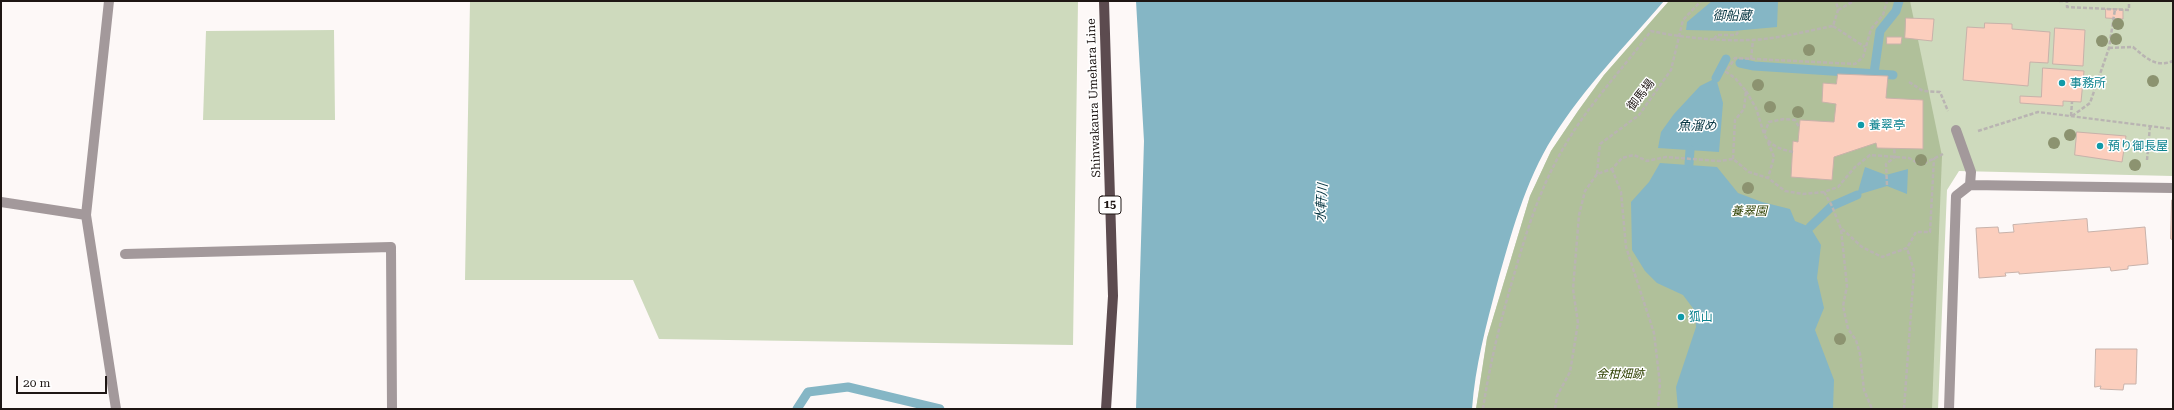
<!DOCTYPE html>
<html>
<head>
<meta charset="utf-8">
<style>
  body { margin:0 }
  #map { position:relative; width:2174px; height:410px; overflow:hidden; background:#fdf8f7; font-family:"Roboto Serif",serif }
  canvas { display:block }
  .frame { position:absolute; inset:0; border:2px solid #1e1614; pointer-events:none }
  .scale { position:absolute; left:16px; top:376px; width:91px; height:18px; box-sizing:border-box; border:2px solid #1e1614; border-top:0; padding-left:5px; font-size:12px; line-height:14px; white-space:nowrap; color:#1e1614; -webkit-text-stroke:3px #fff; paint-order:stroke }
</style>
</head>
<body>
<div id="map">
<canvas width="2174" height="410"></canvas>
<div class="frame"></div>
<div class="scale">20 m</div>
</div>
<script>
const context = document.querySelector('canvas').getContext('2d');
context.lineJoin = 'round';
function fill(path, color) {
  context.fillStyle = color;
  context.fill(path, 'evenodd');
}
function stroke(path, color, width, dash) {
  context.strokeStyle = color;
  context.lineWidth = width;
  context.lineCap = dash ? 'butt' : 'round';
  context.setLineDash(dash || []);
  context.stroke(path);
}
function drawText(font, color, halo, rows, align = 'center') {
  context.font = font + ' "Roboto Serif","Noto Sans JP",serif';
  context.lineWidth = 3;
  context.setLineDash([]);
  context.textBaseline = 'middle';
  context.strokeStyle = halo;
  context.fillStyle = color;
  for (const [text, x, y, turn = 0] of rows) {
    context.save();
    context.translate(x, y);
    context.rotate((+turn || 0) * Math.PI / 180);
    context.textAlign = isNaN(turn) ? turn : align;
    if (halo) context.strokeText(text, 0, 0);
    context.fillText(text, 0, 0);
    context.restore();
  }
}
fill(new Path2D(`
  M470,1H1078L1073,345L659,339L633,280H465Z
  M1669,1H2173V176L1959,171L1947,190L1938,409H1476L1487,338L1530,196L1551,151L1578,111L1604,75Z
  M334,30L335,120H203L206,31Z`), '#cedabd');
fill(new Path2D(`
  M1669,1H1910L1942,156L1932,409H1476L1487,338L1530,196L1551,151L1578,111L1604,75Z`), '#b0c09a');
fill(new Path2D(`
  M1136,1H1664C1626,45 1584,88 1553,137C1525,181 1511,235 1497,284C1486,326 1475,366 1472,409H1136L1144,141Z
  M1712,1H1778L1777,27L1733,31L1686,30L1687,22Z
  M1716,78L1723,103L1719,152L1658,148L1661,132L1674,114L1700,86Z
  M1660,163L1717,167L1738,193L1762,202L1790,209L1795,221L1810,227L1821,245L1817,278L1824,308L1815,330L1834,380L1833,409H1678L1676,387L1696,327L1695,311L1683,295L1657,283L1645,271L1632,250L1631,202L1649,182Z
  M1865,167L1886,175L1908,169L1907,194L1887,186L1857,195Z`), '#85b6c5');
stroke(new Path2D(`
  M1740,63L1754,66L1893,75
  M1874,73L1880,31L1896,11L1899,1
  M1716,78L1726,59
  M1689,164L1690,150
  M1810,227L1832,206L1857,195
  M797,409L808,392L848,387L940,409`), '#85b6c5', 9);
const building = new Path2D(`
  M2106,9H2123V19L2106,18Z
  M1906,18L1934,19L1932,41L1905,38Z
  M1985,23L2012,24V29L2050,32L2048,63L2030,62L2028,86L1963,80L1967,27L1984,28Z
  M2055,28L2085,30L2083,66L2053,64Z
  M1887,37H1902L1901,44H1887Z
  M2043,68L2084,71L2081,102L2063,101V106L2020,103V96L2041,97Z
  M1838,74L1888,76L1886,98L1923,100V149L1877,148L1876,143L1834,157L1832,180L1791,177L1793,141L1798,142L1800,120L1834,122L1836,104L1822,102L1823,83L1836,84Z
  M2077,132L2126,136L2122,162L2075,155Z
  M2172,200H2173V240L2171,239Z
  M2087,219L2088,232L2145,227L2148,264L2128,266V269L2111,271L2110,267L2019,274V272L2005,273L2006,276L1979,278L1976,228L1998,227L1999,233L2014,232L2013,225Z
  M2096,349H2137L2136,384H2124L2123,390L2100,389L2101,386L2095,387Z`);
fill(building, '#fbcebd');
stroke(building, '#c8b2aa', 1);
stroke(new Path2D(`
  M2059,1H2067V7L2129,10V1
  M1838,10L1854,1
  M1833,26L1865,47
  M1714,39L1717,35H1736L1738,32
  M2109,48L2133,47C2146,58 2156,68 2173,61
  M1751,59L1753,40
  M1909,82L1923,91L1940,92L1948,111
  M1746,91L1756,108L1764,134
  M2071,116L2072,102
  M2072,116L2090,103L2109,48L2115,9
  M1978,131L2038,112L2173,129
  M1768,142L1774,157L1768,178
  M1793,152C1780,149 1770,146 1764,134L1769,122L1784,119L1795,120L1799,127
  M1733,159L1735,120L1744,109L1746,91L1735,78L1726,72L1735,58L1855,64L1863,57L1871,29L1883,15L1887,1
  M2147,160L2150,126
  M1612,169L1621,192L1626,247L1654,333L1660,384L1658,409
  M1597,174L1600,144L1639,115L1671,70L1683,20L1701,1
  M1887,185L1886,164L1895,157L1894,148
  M1824,192L1832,206L1841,229L1847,286L1843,306L1848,329L1856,340L1860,354L1864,390L1872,409
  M1842,229L1862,247L1882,257L1907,248L1916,232H1930L1934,158
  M1483,409C1490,361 1502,315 1516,268C1528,226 1542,184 1564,147C1588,105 1622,70 1651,31C1684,38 1718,41 1751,40C1778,39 1806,31 1833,26L1838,10L1836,1
  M1555,409L1557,396L1570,372L1578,323L1573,289L1579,215L1585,191L1597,174L1612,169L1622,158L1634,155L1647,161L1666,157L1719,161L1733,159L1749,172L1768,178L1785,191L1803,194L1824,192L1838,187L1855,167L1870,155L1909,158L1921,165L1943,154
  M1904,409L1914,271L1907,248`), '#b9b4b2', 2.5, [4, 2]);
stroke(new Path2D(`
  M109,1L86,215L116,409
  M1956,130L1971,172L1970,185
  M1,202L86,215
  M125,254L391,247L392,409
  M1949,409L1956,196L1970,185L2173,188`), '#a3999b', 10);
stroke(new Path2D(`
  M1104,1L1113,296L1106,409`), '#5c4b4f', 10);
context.fillStyle = '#8c9370';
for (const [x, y] of [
  [2118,24],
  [2116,39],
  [2102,41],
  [1809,50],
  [2153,81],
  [1758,85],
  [1770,107],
  [1798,112],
  [2070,135],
  [2054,143],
  [1921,160],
  [2135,165],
  [1748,188],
  [1840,339]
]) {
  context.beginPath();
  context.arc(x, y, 6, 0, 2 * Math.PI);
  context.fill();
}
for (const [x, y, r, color] of [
  [2062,83,4,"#0f9aa8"],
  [1861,125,4,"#0f9aa8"],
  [2100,146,4,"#0f9aa8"],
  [1681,317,4,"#0f9aa8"]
]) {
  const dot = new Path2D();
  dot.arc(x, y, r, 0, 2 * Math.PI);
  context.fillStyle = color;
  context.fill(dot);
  stroke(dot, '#fff', 1.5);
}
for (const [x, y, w] of [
  [1110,205,22]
]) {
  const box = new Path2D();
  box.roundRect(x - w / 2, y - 9, w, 18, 3);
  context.fillStyle = '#fff';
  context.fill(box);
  stroke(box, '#1e1614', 1);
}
drawText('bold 11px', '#1e1614', null, [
  ["15",1110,205]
]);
drawText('12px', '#0d838f', '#fff', [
  ["事務所",2070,83],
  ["養翠亭",1869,125],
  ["預り御長屋",2108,146],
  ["狐山",1689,317]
], 'left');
drawText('12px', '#1e1614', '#fff', [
  ["御馬場",1641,95,-52],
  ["Shinwakaura Umehara Line",1094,98,-92]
]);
drawText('italic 12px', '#2f4102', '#fff', [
  ["養翠園",1749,211],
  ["金柑畑跡",1620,374]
]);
drawText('italic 13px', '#083743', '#fff', [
  ["御船蔵",1732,16],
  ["魚溜め",1697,126],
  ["水軒川",1322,203,-86]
]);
</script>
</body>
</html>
